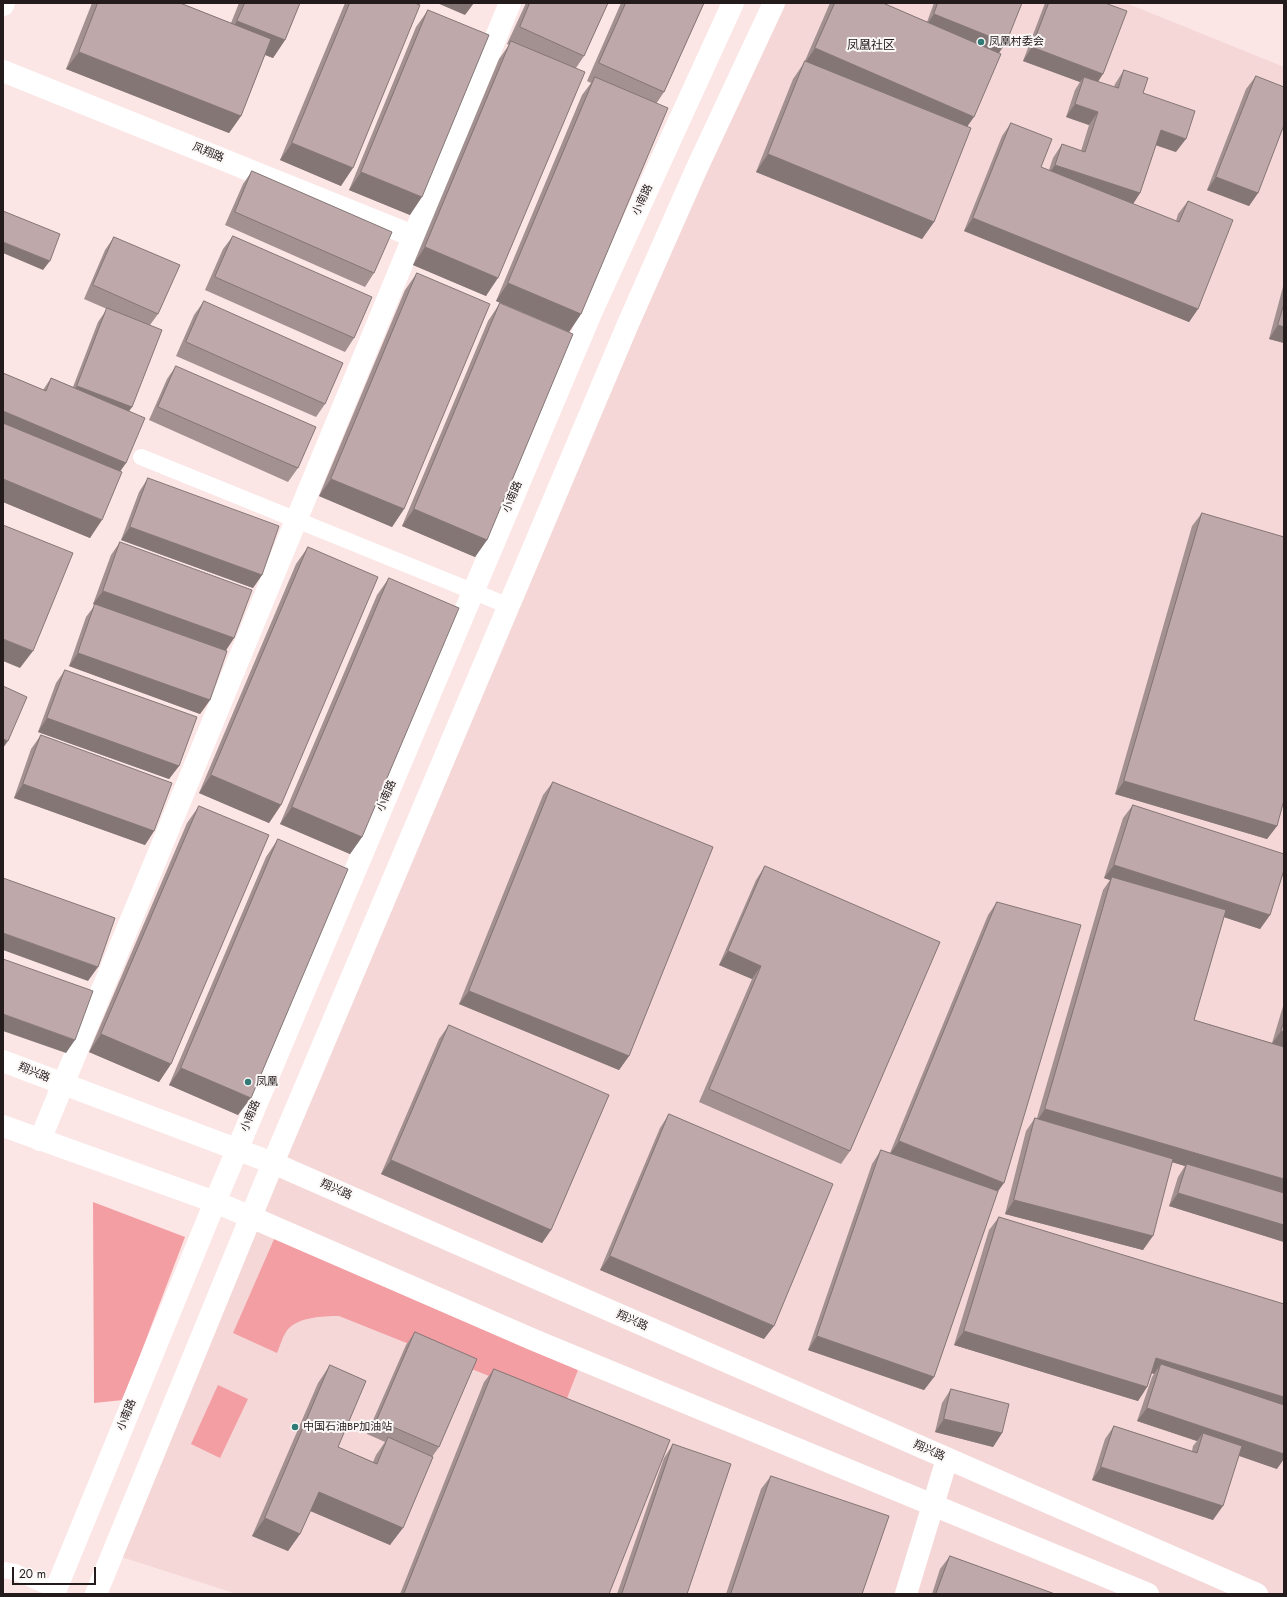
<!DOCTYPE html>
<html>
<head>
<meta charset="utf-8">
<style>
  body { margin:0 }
  #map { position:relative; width:1287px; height:1597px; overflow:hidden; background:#fce5e5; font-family:Jost,sans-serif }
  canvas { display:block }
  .frame { position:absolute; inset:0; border:4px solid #231b1c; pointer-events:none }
  .scale { position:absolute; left:12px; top:1567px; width:84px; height:18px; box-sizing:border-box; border:2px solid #231b1c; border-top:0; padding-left:5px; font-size:12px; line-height:14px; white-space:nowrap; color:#231b1c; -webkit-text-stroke:3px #fcf7f7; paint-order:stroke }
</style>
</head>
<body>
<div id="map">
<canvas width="1287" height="1597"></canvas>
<div class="frame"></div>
<div class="scale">20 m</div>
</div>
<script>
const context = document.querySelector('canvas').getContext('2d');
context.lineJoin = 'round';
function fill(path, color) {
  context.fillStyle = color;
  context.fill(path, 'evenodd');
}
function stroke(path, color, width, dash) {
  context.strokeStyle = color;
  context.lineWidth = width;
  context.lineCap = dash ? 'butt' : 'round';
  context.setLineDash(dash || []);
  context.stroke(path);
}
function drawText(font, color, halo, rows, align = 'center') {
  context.font = font + ' Jost,"Noto Sans SC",sans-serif';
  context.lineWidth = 4;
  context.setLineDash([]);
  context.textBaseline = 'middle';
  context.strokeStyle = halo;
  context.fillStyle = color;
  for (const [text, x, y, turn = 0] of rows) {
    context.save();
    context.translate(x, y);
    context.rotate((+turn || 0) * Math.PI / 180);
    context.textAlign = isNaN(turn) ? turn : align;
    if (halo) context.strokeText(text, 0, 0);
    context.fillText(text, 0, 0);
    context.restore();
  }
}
fill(new Path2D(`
  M774,3H1126L1284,67V1594H237L112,1554Z`), '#f6d7d7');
fill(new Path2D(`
  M93,1202L185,1237L123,1400L94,1403Z
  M275,1237L578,1370L564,1406L339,1316C323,1316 295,1317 286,1332C282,1338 280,1346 277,1353L233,1333Z
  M218,1385L248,1399L220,1458L191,1444Z`), '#f39ea3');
stroke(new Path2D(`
  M141,457L509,606
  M3,1570L15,1572L55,1590`), '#fff', 16);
stroke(new Path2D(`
  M3,5L4,3
  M3,71L413,236
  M40,1140L510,3
  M906,1594L947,1459`), '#fff', 22);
stroke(new Path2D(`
  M3,1061L273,1163L1257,1594
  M3,1126L215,1202L251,1217L534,1340L1148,1594
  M54,1594L215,1202L592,311L733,3
  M96,1594L273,1163L628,324L696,170L774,3`), '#fff', 22);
fill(new Path2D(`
  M92,3H180L231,23L239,3H300L285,40L273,58L265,55L241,116L229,133L66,69Z
  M345,3H414L341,186L280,160Z
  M526,3H608L584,56L576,68L486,296L413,265L499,59L509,45L507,44Z
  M621,3H704L664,92L656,104L581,314L569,332L496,301L582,95L591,83L587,81Z
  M830,3H883L927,22L934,3H1022L999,53L967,127L934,222L922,239L756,172L793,79L804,63Z
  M1045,3H1105L1098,82L1114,87L1115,84L1124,70L1143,93L1176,152L1156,145L1140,193L1133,204L1176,221L1178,214L1188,201L1198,309L1189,322L964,231L1002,136L1011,123L1041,167L1049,170L1053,158L1062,144L1081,151L1089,125L1066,117L1075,90L1080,82L1023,61Z
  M428,10L410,215L349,190L416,27Z
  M1256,76L1258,193L1249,206L1207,190L1246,89Z
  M252,171L374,273L365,287L225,225L243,184Z
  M233,236L354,338L345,352L205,290L223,249Z
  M114,237L158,314L150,325L132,407L129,411L126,463L120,472L90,538L3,502V373L43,390L51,378L73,387L98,322L107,309L84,299L105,250Z
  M417,273L404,509L392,527L319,496L405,290Z
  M1284,283V343L1269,339Z
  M204,301L325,404L316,417L176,356L194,315Z
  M500,303L487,540L475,557L402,526L488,321Z
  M176,366L298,468L288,482L149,420L167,379Z
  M148,478L262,575L253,588L121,540L139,492Z
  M1202,513L1277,826L1267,839L1115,794L1192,526Z
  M120,542L234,638L225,651L210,700L200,714L69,666L86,617L95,605L93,604L111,555Z
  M308,547L281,805L269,823L199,793L296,564Z
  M389,578L362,837L350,854L280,824L377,595Z
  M65,670L179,766L169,779L38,732L56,683Z
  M41,735L154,831L145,845L14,798L31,749Z
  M553,782L629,1056L619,1070L459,1004L543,795Z
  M1133,805L1270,915L1260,929L1224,917L1194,1020L1272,1043L1284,1003V1242L1169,1206L1178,1177L1185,1166L1172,1162L1143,1250L1005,1214L1026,1131L1035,1118H1037L1103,890L1110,880L1104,878L1123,818Z
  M199,806L171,1064L159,1082L89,1052L187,823Z
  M278,839L238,1115L169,1085L266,857Z
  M765,866L850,1151L841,1164L699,1102L752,979L719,965L756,880Z
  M997,902V1193L934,1377L924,1390L808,1350L872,1164L881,1150L890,1153L988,915Z
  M449,1025L551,1230L542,1243L381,1174L439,1039Z
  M669,1114L764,1339L600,1270L660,1128Z
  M999,1217L1277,1469L1239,1456L1213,1520L1092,1480L1105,1439L1114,1426L1192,1451L1193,1446L1197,1441L1137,1421L1152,1377L1154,1374L1152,1373L1147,1387L1138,1401L954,1345L989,1230Z
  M415,1332L439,1447L432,1457L390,1545L310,1511L300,1534L288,1551L252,1536L318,1383L330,1365L338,1447L373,1462L376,1455L385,1442L367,1434L406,1345Z
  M494,1369L609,1594H400L484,1382Z
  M951,1389L1002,1433L993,1447L935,1432L942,1403Z
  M673,1444L687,1594H617L664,1458Z
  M771,1476L862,1594H726L761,1489Z
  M950,1556L1055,1594H932L940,1569Z`), '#a39091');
fill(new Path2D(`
  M437,3H474L465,15Z
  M934,14L1006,43L996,57L925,27Z
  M237,21L285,40L273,58L225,39Z
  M1032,47L1103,74L1094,88L1084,77L1080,82L1023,61Z
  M815,48L974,117L962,134L805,63Z
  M79,52L241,116L229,133L66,69Z
  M1075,104L1098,112L1089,125L1066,117Z
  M1161,130L1186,139L1176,152L1152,144Z
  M292,143L353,168L341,186L280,160Z
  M768,154L934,222L922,239L756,172Z
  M1055,165L1140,193L1131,207L1046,178Z
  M361,172L422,197L410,215L349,190Z
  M1216,177L1258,193L1249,206L1207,190Z
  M973,218L1198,309L1189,322L964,231Z
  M3,242L50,261L43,270L3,253Z
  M425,247L498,278L486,296L413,265Z
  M508,283L581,314L569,332L496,301Z
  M1278,325L1284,327V343L1269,339Z
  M77,386L132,407L122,421L68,399Z
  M3,411L126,463L116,476L3,429Z
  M3,479L102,520L90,538L3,502Z
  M331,479L404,509L392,527L319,496Z
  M414,509L487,540L475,557L402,526Z
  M130,527L262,575L253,588L121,540Z
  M103,591L234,638L225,652L93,604Z
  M3,639L33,651L20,668L3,661Z
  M78,653L210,700L200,714L69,666Z
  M47,718L179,766L169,779L38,732Z
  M3,739L8,741L3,748Z
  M211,775L281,805L269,823L199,793Z
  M1124,781L1277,826L1267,839L1115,794Z
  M23,784L154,831L145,845L14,798Z
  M292,807L362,837L350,854L280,824Z
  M1114,865L1270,915L1260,929L1111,880L1112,877L1110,880L1104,878Z
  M3,933L98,967L88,981L3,950Z
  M728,951L761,966L752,979L719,965Z
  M469,991L629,1056L619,1070L459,1004Z
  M3,1014L75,1040L66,1053L3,1031Z
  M1281,1031L1284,1032V1049L1271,1045Z
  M101,1034L171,1064L159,1082L89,1052Z
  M181,1068L251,1098L238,1115L169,1085Z
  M1045,1109L1284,1179V1195L1187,1164L1185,1166L1036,1122Z
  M899,1141L1004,1183L994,1197L890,1154Z
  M391,1160L551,1230L542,1243L381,1174Z
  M1178,1193L1284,1225V1242L1169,1206Z
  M1014,1200L1153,1236L1143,1250L1005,1214Z
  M610,1256L774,1326L764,1339L600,1270Z
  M964,1331L1147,1387L1138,1401L954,1345Z
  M817,1336L934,1377L924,1390L808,1350Z
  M1156,1358L1284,1397V1413L1161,1364L1154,1374L1147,1371Z
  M1147,1408L1284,1454V1459L1277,1469L1200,1442L1203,1433L1197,1441L1137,1421Z
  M944,1419L1002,1433L993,1447L935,1432Z
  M1101,1467L1223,1506L1213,1520L1092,1480Z
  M319,1492L403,1528L390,1545L306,1509Z
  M265,1518L300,1534L288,1551L252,1536Z`), '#857676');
const building = new Path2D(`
  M98,3H180L271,39L241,116L79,52Z
  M245,3H300L285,40L237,21Z
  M350,3H414L420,5L353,168L292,143Z
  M530,3H608L584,56L520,27Z
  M626,3H704L664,92L599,63Z
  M835,3H883L1001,54L974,117L815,48Z
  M938,3H1022L1006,43L934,14Z
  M1049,3H1105L1127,11L1103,74L1032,47Z
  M428,10L489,35L422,197L361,172Z
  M511,41L585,72L498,278L425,247Z
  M805,61L971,128L934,222L768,154Z
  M1124,70L1148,78L1143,93L1195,111L1186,139L1161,130L1140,193L1055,165L1062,144L1085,152L1098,112L1075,104L1084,77L1118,88Z
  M1256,76L1284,87V125L1258,193L1216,177Z
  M595,77L668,108L581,314L508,283Z
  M1011,123L1052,139L1041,167L1179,222L1188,201L1233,220L1198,309L973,218Z
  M252,171L392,232L374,273L235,212Z
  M3,211L60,234L50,261L3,242Z
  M233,236L372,297L354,338L215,277Z
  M114,237L180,265L158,314L93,285Z
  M417,273L490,304L404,509L331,479Z
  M204,301L343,363L325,404L186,342Z
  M500,303L573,334L487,540L414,509Z
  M1284,304V327L1278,325Z
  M107,308L162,330L132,407L77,386Z
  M176,366L316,427L298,468L158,407Z
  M3,373L46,391L51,378L145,418L126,463L3,411Z
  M3,423L122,472L102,520L3,479Z
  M148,478L279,526L262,575L130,527Z
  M1202,513L1284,537V800L1277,826L1124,781Z
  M3,525L73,553L33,651L3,639Z
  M120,542L252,590L234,638L103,591Z
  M308,547L378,577L281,805L211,775Z
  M389,578L459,608L362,837L292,807Z
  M95,604L227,651L210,700L78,653Z
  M65,670L197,717L179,766L47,718Z
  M3,686L27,697L8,741L3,739Z
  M41,735L172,783L154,831L23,784Z
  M553,782L713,847L629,1056L469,991Z
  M1133,805L1284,854V870L1270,915L1114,865Z
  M199,806L269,835L171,1064L101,1034Z
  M278,839L348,869L251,1098L181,1068Z
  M765,866L940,942L850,1151L709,1089L761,966L728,951Z
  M1112,877L1226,910L1194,1020L1284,1047V1179L1045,1109Z
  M3,878L115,918L98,967L3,933Z
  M997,902L1081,925L1004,1183L899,1141Z
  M3,959L93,991L75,1040L3,1014Z
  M1284,1021V1032L1281,1031Z
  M449,1025L609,1095L551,1230L391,1160Z
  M669,1114L833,1184L774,1326L610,1256Z
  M1035,1118L1173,1159L1153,1236L1014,1200Z
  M881,1150L998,1191L934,1377L817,1336Z
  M1187,1164L1284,1193V1225L1178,1193Z
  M999,1217L1284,1304V1397L1156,1358L1147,1387L964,1331Z
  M415,1332L477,1359L439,1447L377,1420Z
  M1161,1364L1284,1405V1454L1147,1408Z
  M330,1365L366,1381L338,1447L377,1464L388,1437L433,1457L403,1528L319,1492L300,1534L265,1518Z
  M494,1369L670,1440L609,1594H404Z
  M951,1389L1009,1404L1002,1433L944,1419Z
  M1114,1426L1197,1453L1203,1433L1242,1446L1223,1506L1101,1467Z
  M673,1444L731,1464L687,1594H622Z
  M771,1476L889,1516L862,1594H731Z
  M950,1556L1055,1594H936Z`);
fill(building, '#bea8a9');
stroke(building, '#857676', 1);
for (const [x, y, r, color] of [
  [981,42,4,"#317a76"],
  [248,1082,4,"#317a76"],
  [295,1427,4,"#317a76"]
]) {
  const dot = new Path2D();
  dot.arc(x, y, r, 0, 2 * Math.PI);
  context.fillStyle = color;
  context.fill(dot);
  stroke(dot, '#fcf7f7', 1.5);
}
drawText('11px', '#231b1c', '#fcf7f7', [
  ["凤凰村委会",989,42],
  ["凤凰",256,1082],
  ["中国石油BP加油站",303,1427]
], 'left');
drawText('11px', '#231b1c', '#fcf7f7', [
  ["凤翔路",208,153,22],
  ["小南路",643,200,-65],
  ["小南路",513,497,-67],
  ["小南路",387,796,-67],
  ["翔兴路",34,1073,22],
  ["小南路",251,1116,-67],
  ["翔兴路",336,1190,24],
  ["翔兴路",632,1321,24],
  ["小南路",127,1415,-68],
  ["翔兴路",929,1451,24]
]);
drawText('12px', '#231b1c', '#fcf7f7', [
  ["凤凰社区",871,46]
]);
</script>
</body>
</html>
